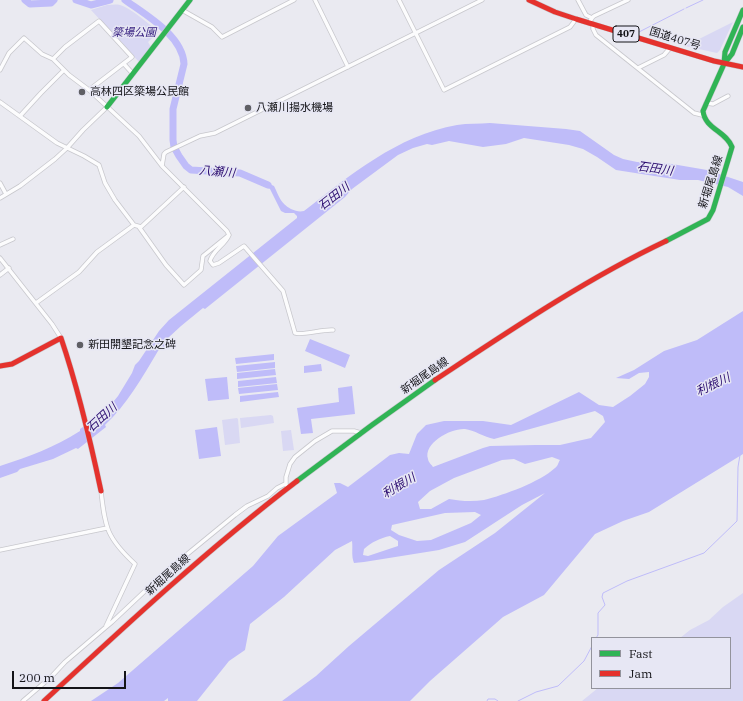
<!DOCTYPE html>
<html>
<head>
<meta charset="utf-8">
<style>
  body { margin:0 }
  #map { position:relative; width:743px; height:701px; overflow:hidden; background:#eaeaf1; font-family:"IBM Plex Serif",serif }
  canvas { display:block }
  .legend { position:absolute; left:591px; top:637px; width:140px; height:52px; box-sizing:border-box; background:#e7e7f4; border:1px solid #93939c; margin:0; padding:5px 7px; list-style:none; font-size:12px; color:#141418 }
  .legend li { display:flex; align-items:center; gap:8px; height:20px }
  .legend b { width:20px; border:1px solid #93939c }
  .scale { position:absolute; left:12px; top:671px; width:114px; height:18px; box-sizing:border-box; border:2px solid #141418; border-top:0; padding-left:5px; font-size:12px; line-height:14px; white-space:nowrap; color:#141418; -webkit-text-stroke:3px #e7e7f4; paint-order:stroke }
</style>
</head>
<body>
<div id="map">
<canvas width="743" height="701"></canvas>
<ul class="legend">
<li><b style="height:5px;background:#30b455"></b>Fast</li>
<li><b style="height:5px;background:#e5322d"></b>Jam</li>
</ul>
<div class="scale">200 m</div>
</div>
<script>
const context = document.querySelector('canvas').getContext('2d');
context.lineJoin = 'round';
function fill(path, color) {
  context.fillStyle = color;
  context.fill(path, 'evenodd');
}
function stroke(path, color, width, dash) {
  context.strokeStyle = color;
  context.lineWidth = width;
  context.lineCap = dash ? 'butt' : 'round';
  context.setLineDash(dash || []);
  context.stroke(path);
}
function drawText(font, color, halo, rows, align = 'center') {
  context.font = font + ' "IBM Plex Serif","Noto Sans JP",serif';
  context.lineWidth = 3;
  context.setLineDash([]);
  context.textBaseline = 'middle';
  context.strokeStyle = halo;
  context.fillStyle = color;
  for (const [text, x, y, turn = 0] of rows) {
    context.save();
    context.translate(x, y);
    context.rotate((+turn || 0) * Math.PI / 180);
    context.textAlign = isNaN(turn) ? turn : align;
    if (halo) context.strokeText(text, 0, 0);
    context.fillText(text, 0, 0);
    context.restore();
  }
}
fill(new Path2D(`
  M107,5C111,5 116,4 120,5C131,8 150,25 159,32L148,42L151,47L139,62L91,10Z
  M733,22L720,50L717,53L685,46Z
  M271,415L273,416L274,423L241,428L240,418Z
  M237,418L238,419L240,443L225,445L222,420Z
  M291,430L294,450L283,451L281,431Z
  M743,593V701H582L598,688H730V638H680L690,630L709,620L723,607Z`), '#d9d8f3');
fill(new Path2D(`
  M490,123L566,129L580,131L614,155L623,159L637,162L672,164L707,170L743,182V196L728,187L698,180H680L616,170L597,157L583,149L569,145L524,138L506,144L483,147L449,141L432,145L427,144L413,148L398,155L352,189L345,197L205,309L203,308L181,326L168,338L169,340L164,347L162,346L158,351C142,378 127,404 105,425L106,427L78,449L76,448L53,459L20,469L17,472L0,478V466C28,457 55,447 80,431V429L104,413L118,396L132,373L135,365L139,361L159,331L169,320L297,218V216L294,213H285L281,211L270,189L265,185L259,179L274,186C279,196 280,203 291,209C296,211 299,212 304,211C349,176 398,135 457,125C468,123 479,124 490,123Z
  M743,311V454L649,512L623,521L595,534L544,595L503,617L430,681L410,701H282L316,676L349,646L439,570L495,533L545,493L522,505L465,542L439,550L364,562L354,563C351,556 353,549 352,541L335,550L284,597L250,624L245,650L229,661L197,701H168V698L164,701H91L118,683L253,566L278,536L337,493L334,483H340L348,487L390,455L399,453L409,454L417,434L426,425L444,421H483L511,425L579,392L599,405L613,407L630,396L645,384L649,377V372L639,373L629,379L616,378L634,370L664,351L697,340ZM595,411L603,416L605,422L591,438L560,445H536L490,446L483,448L433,467C432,465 428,462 428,459C423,443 451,428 465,429C474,430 484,437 494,439ZM552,457L560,460C558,463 558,466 555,468C540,482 504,495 484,500C472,502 460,501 449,499L431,509H420L418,502L430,491L454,478L502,460L514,459L525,464ZM475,512L481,515L471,523L431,540L417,541L399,535L391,530L392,525L445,513ZM390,536L398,541V546L368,556L363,555L364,549C372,542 380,538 390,536Z
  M310,339L350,355L345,368L305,351Z
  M274,354V360L236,364L235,358Z
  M275,362V368L237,372L236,366Z
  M321,364L322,371L304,373V366Z
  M275,369L276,375L237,379V373Z
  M227,377L229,399L208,401L205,379Z
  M276,377L277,383L238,387V381Z
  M277,384L278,390L239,394L238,388Z
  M352,386L355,414L311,419L313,433L301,434L297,408L339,402L338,388Z
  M278,392L279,397L240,402V396Z
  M217,427L221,456L199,459L195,430Z`), '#bfbcf9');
stroke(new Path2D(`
  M686,8L703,0
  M639,32L684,9
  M596,638L598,635V613L605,605L602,597L603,593L627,581L704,553L737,521L738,467L740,455
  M487,701L488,699H495L498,701
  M518,701L536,692L558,686L584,661L592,646`), '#bfbcf9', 1);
stroke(new Path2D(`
  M25,0L30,4L51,3L54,0
  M76,0L91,5L110,0
  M125,0C146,15 183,36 184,64L173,109V140L174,147L179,156L186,166L191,170L240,173L268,185`), '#bfbcf9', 7);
const street = new Path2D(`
  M315,0L348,67
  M399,0L444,90L570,27L576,19
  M578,0L586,15L592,18
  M182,10L212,27L222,37L294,0
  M589,23L592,18L594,16L628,0
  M593,24V29L596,35L694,113L702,115
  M53,59L65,47L99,21L132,57L89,90
  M124,64L133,74
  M638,68L664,55L670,48
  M0,70L9,53L24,38L42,54L53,59L69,75L89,90L139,136L162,166L227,231L229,235
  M0,102L57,143L84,156L99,165L105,183L115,200L134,225L141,227L184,187
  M706,103L713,104L728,96
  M20,116L41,93L64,70
  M162,166L164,154L166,152L200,136L215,133L482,0
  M0,183L6,194
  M0,198L20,186L55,159L67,148L83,130L107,107
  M139,227L166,265L184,285L201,270L203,256L229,235
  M229,235C225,245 213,250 210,261L213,265L219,263L244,246L283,291L295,333C301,336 323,329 333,330
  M0,245L13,239
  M0,258L52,324L61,338
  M0,275L9,268
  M36,303L79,272L97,252L134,225
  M286,485V477L290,464L295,457L315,441L332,431H354L361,433
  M101,491C105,528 107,538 135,564L106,626
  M0,550L107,528
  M23,701L51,677L65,662L106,627L112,622L163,574L235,515L247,506L268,496L277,488L285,484`);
const fast = new Path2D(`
  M724,63L725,52L743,10
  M107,107L190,0
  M666,241L708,219L713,210L732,147C726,131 705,129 703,111L724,64L732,54L743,27
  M297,481L372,425L435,380`);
const jam = new Path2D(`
  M529,0L555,12L576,19L714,61L743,67
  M0,366L12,364L61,338C78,388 90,439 101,491
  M435,380C509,331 586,279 666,241
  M44,701C126,625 208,549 297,481`);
stroke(street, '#c7c7cc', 5);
stroke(fast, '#c7c7cc', 6);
stroke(jam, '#c7c7cc', 6);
stroke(street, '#fcfcfd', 3.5);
stroke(fast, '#30b455', 5);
stroke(jam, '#e5322d', 5);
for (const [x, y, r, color] of [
  [82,92,4,"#5f5f64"],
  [248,108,4,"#5f5f64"],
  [80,345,4,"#5f5f64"]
]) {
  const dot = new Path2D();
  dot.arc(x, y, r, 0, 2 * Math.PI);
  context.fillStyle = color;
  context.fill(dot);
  stroke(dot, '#e7e7f4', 1.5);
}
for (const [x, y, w] of [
  [626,34,26]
]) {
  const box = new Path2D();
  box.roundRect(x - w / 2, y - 8, w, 16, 3);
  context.fillStyle = '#e7e7f4';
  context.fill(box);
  stroke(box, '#141418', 1);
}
drawText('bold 10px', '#141418', null, [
  ["407",626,34]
]);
drawText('italic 11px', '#372081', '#e7e7f4', [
  ["簗場公園",134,33]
]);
drawText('11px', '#141418', '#e7e7f4', [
  ["国道407号",675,39,17],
  ["新堀尾島線",711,182,-72],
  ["新堀尾島線",425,376,-35],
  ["新堀尾島線",168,575,-42]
]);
drawText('11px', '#141418', '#e7e7f4', [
  ["高林四区簗場公民館",90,92],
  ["八瀬川揚水機場",256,108],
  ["新田開墾記念之碑",88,345]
], 'left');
drawText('italic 12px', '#2c0e71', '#e7e7f4', [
  ["石田川",655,169,8],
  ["八瀬川",217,172,5],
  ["石田川",334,197,-38],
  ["利根川",713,385,-25],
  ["石田川",102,418,-42],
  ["利根川",399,486,-31]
]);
</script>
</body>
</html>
